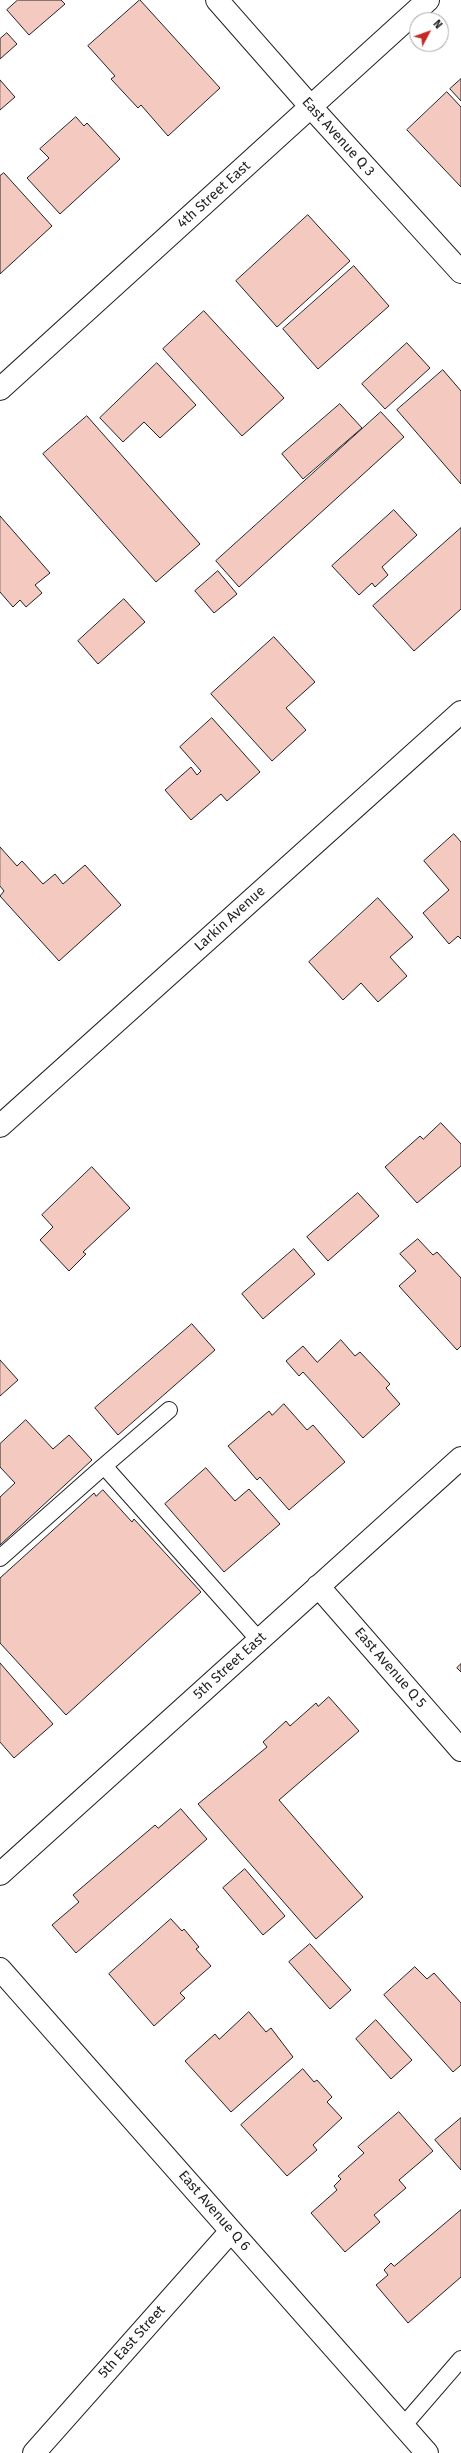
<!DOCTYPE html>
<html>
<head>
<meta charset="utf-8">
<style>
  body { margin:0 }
  #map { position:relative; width:461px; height:2453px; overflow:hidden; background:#fff; font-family:"Fira Sans",sans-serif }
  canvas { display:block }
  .north { position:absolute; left:409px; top:12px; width:40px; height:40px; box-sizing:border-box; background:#fff; border:1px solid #a7a7a7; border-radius:50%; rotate:49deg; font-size:11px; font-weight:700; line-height:16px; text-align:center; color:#222 }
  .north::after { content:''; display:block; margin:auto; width:14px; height:18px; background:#c62828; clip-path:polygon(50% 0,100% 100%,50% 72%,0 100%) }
</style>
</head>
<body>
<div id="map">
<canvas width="461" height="2453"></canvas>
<div class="north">N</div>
</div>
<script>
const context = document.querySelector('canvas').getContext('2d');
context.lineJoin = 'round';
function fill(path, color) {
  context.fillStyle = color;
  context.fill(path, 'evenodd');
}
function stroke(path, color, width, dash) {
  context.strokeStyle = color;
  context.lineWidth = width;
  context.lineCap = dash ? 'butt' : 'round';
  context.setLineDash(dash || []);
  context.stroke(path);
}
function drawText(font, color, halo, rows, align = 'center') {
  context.font = font + ' "Fira Sans",sans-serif';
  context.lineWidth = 3;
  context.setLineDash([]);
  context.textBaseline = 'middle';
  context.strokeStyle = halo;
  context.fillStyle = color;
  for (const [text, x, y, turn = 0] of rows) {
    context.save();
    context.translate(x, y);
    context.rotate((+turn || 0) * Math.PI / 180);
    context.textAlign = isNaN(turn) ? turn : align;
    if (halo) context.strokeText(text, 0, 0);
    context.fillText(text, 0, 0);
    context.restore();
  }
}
const building = new Path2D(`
  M18,0H61L65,4L29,35L7,10Z
  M140,0L220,88L168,136L141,105L138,108L111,79L115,76L88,46Z
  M7,33L17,44L0,59V39Z
  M461,79V101L450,89Z
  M0,80L15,97L0,110Z
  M447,92L461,107V187L407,130Z
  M76,117L84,126L87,123L120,159L60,214L27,178L49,158L40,149Z
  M4,173L52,226L0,274V176Z
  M308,215L350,261L277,327L236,281Z
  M354,266L389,306L318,369L283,329Z
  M204,311L284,398L242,436L163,349Z
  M407,343L430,368L385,409L362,384Z
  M157,363L196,405L160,438L144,422L123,442L100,418Z
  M443,370L461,391V484L397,410Z
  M340,404L362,428L303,479L282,454Z
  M381,412L404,437L239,587L216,561Z
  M87,416L200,544L156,582L43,454Z
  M394,510L417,535L382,567L388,575L375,587L372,583L359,595L332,566Z
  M0,516L50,573L35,585L42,593L26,607L20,600L13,607L0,592Z
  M461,528V609L414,651L373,606Z
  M218,571L237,594L214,613L195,591Z
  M124,599L145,622L98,664L78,641Z
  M274,637L315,682L286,708L306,730L272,761L211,694Z
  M212,718L260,772L227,801L221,794L191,820L165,790L191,767L197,775L201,771L180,747Z
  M454,834L461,842V939L458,936L449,944L423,913L449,890L424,861Z
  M0,847L17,866L22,861L43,884L55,874L63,884L85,865L121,905L59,961L0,896L4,891L0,886Z
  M378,898L413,937L390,957L407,976L378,1002L361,983L343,1000L309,962Z
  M441,1123L461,1144V1166L417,1203L385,1167L420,1136L423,1139Z
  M92,1167L130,1208L83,1252L86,1254L69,1271L40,1240L53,1227L42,1215Z
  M358,1193L379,1216L328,1261L307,1237Z
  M418,1239L433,1255L437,1252L461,1278V1346L457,1350L399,1286L416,1271L400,1254Z
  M294,1249L315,1274L263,1319L242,1294Z
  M192,1324L215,1350L118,1435L95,1408Z
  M341,1340L355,1356L360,1352L390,1384L386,1388L400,1404L363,1438L303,1372L299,1376L286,1361L303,1346L317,1362Z
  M0,1360L18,1380L0,1396Z
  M284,1404L307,1430L313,1425L345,1462L289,1510L260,1477L257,1480L228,1446L269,1411L272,1415Z
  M26,1420L53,1449L69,1435L92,1460L0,1545V1497L15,1483L0,1467V1444Z
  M206,1468L235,1501L249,1489L280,1524L224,1572L165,1504Z
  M103,1490L132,1522L134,1519L201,1592L66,1715L0,1643V1578L94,1493L96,1496Z
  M0,1663L53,1724L14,1758L0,1742Z
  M461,1664V1672L457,1668Z
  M329,1697L359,1731L279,1800L363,1897L316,1939L198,1804L267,1747L263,1742L286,1721L290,1726L316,1703L318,1706Z
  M181,1809L207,1839L76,1953L52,1925L79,1902L73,1895L155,1825L158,1828Z
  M245,1869L285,1916L263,1935L223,1888Z
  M171,1919L182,1931L184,1929L199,1947L196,1949L211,1966L180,1993L185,1998L154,2026L109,1974Z
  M310,1944L351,1990L330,2009L289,1962Z
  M415,1967L427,1979L434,1973L461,2003V2065L453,2072L384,1995Z
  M249,2012L266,2032L271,2028L293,2057L231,2112L185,2061L215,2034L219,2039Z
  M376,2020L412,2060L391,2079L356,2039Z
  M303,2069L314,2082L317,2080L332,2097L327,2102L342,2118L313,2145L317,2150L287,2176L241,2125Z
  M399,2112L433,2151L399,2180L406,2188L374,2215L380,2222L345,2252L311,2213L337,2190L334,2186L341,2179L338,2176L364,2153L358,2147Z
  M461,2118V2170L435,2140Z
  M461,2210V2277L408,2323L376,2285L388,2275L384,2270L391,2263L394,2266Z`);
fill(building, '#f3c9c0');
stroke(building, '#222', 1);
const service = new Path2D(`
  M104,1466L169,1410
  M0,1558L104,1466L259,1640
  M403,2426L461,2359`);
const minor = new Path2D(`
  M217,0L311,107L461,272
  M0,389L428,0
  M0,1126L461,712
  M318,1586L461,1750
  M0,1874L461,1458
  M0,1969L427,2453
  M34,2453L231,2231`);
stroke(service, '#222', 18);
stroke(minor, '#222', 24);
stroke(service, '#fff', 16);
stroke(minor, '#fff', 22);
drawText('14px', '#222', '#fff', [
  ["East Avenue Q 3",338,137,48],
  ["4th Street East",214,195,-42],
  ["Larkin Avenue",230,919,-42],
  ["5th Street East",230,1666,-42],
  ["East Avenue Q 5",390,1668,49],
  ["East Avenue Q 6",214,2211,49],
  ["5th East Street",132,2342,-48]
]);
</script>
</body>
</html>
